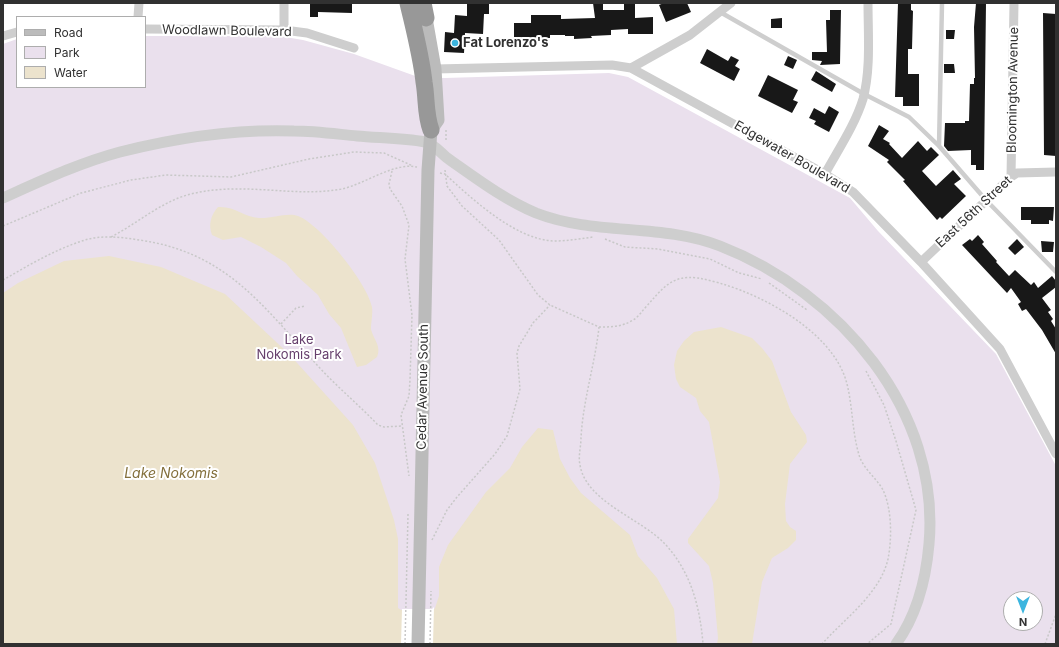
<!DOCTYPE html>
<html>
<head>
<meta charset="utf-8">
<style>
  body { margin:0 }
  #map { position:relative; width:1059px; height:647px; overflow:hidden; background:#fff; font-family:Inter,sans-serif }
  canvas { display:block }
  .frame { position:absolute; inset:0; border:4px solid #313131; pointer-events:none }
  .legend { position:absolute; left:16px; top:16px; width:130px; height:72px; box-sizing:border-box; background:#fff; border:1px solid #adadad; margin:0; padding:5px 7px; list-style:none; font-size:12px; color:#313131 }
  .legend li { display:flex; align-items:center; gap:8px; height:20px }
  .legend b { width:20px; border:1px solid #adadad }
  .north { position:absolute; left:1003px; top:591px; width:40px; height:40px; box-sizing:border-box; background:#fff; border:1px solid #adadad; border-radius:50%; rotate:180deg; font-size:11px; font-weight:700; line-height:16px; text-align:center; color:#313131 }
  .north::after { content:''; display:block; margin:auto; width:14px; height:18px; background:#3cb5df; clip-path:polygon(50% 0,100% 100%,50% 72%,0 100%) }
</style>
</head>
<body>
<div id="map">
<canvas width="1059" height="647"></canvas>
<div class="frame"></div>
<ul class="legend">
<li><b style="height:5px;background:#bbb"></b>Road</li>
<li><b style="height:11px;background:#eae0ed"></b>Park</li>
<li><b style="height:11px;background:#ece3cd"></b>Water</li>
</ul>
<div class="north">N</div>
</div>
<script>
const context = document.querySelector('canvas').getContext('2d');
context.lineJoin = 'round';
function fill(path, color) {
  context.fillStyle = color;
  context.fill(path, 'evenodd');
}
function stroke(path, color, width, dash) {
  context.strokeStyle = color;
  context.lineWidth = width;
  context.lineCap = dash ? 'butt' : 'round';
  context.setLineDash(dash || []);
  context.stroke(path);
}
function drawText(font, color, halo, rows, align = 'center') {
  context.font = font + ' Inter,sans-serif';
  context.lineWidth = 4;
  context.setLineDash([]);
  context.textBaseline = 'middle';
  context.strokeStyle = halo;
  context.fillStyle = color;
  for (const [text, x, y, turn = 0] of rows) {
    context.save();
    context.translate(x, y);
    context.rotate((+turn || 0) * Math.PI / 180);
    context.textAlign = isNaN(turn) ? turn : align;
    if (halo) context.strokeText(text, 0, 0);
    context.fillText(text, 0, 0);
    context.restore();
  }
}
fill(new Path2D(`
  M145,36H279L303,40L354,54L418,77L445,78L609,73L628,77L850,198L878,231L996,354L1056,466V644H3V44L17,39V87H145ZM1011,599H1035V623H1011Z`), '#eae0ed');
fill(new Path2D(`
  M218,207C235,206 244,217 259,218C271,219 287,212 298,216C320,224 368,284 372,307C373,314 371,322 371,329C373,339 382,346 377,357L366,365L357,367L341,328L329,314L318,295L297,276L286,263L261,247L241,237L223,240L212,235C208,224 211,215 218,207Z
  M109,256L161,267L225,294L289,354L353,425L375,463L394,520L398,539V608L401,610L433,611L435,608L439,596V567L448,545L486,492L510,468L522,447L538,428L553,430L560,459L570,478L581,493L630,535L638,556L657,578L674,609L677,644H3V293L18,283L64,261Z
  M721,327L752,338L762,348L772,361L791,412L806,435L807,442L790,464L785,504L786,521L790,527L796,531V540L788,548L772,558L762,582L752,644H717L718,638L713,583L709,566L688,543V539L718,498L720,482L709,422L700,411L696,398L680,387L676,379L674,365L677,351L684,341L694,332Z`), '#ece3cd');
fill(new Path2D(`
  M434,607L433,644H401L402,609H432Z`), '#fff');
fill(new Path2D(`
  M310,3H352V13L318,12V17H310Z
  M467,3H489V14H484L483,34L465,33L464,53L444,52L445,32L454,33L455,15L467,16Z
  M593,3H603V10H624V3H635V18L653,17V34H628V29L611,30V35L591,36L592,38L574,39V36H565V35H550V38L514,37V23H531V15H561V19L595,18Z
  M664,3H687L691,12L666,22L659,5Z
  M898,3H911V10L913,11L912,49H908V74H919V106H903V97H895Z
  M976,3H986L984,170H976V165H971V150L948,151L944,146L945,123H965V121H969L970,84H974V78H975L974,27Z
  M830,10H841L840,64L820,65L822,61L812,60V52H827L826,20H830Z
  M1043,13L1056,14V156L1044,155Z
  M782,18V28H771V19Z
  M946,30H955L954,39H946Z
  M707,49L728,61L731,56L739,60L735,66L740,69L734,81L700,63Z
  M788,56L797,60L793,69L784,65Z
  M944,64H954L955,73H944Z
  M816,71L836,84L832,92L811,80Z
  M768,75L798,90L793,100L798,102L792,113L758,96Z
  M829,106L839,112L829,132L814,124L816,121L809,118L814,108L825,114Z
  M879,125L889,131L883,139L890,143L889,144L902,158L918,141L927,151L931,147L939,155L922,171L936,186L953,170L961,179L954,184L966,196L942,219L940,217L937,220L916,196L903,181L905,180L887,162L889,160L868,146Z
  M1021,207H1054L1053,221L1049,220V224H1031V220H1021Z
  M978,235L984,242L982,244L997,261L996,262L1009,276L1015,270L1031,285L1034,282L1038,288L1052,276L1056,281V287L1042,298L1051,310L1048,312L1053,319L1051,321L1056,329V354L1042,330L1026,309L1022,311L1018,304L1021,302L1011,288L1007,293L962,245L970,239L972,241Z
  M1017,239L1024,247L1015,255L1008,248Z
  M1041,241L1054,242L1053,252H1042Z`), '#181818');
stroke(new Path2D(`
  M446,130V142
  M445,170L447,186L462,206L499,240L538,295L550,305L599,327C595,364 583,400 581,438C581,447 578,456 580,465C586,502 642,519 665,544C691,572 700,607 703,644
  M392,171L389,184L390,189L402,206L409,225L405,259L412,315L410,380L409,396L401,415L409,476
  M440,173L445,174C472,199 515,239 553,241C567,241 580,239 593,237
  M3,226L81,193L131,180L166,175L231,177L309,159L354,152L384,153L413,166
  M111,237C138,223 162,201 191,194C244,181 292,198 342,189C365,184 394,162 417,167
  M605,239L625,247L658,249L710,259L739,273L762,279
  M3,280C29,265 56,249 85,240C102,235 121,237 139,240C226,252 262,305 317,365C336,386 358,404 378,425L384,427L402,426
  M769,283L807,310
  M281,324L296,308L305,306
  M599,327C611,327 622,327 633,320C637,318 641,313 644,309C661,291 670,274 698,278C750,287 833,328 847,384C853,408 852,434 860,458C865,470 877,479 883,490C892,509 892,539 888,559C880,594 844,619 822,644
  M866,371L884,405L896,441L916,510L891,624L867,644
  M432,540L447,510L457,497L495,454L507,436L520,389L517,353L519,346L533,323L550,305
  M405,644L408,514
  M430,644L431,591
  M1045,644L1056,614`), '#c8c8c8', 1.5, [2, 2]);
stroke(new Path2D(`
  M720,12L864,94L909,117L939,146L985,199L1056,272
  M939,146L942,3`), '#cecece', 4.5);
stroke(new Path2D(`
  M138,17L139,3
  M145,29L284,30L307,33L354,48
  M284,30V3
  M3,36L17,32
  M631,68L690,35L731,3
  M435,69L612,65L631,68L825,174L853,192L921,262L1000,349L1056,454
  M825,174C838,150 855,125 863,99C871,69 868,34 868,3
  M1011,177L1014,3
  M921,262L1011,177L1017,173L1056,172`), '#cecece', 9);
stroke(new Path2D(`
  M3,198C41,181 79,163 120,152C175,138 236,129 294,131C315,131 336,134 357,136C379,138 403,138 425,142C435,144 442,155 450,160C477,179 505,200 536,213C595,236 661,223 720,246C839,292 941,411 929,544C926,579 917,615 896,644`), '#cecece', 11);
stroke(new Path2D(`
  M418,644L428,170L431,130L438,120L435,69L426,18`), '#bbb', 13);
stroke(new Path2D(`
  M408,3C414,29 421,55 424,82C427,99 425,114 431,130
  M423,3L426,18`), '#989898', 17);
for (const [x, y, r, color] of [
  [455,43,4,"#3cb5df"]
]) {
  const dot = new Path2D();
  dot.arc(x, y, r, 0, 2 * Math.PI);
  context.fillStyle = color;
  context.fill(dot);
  stroke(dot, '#fff', 1.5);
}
drawText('13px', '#313131', '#fff', [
  ["Woodlawn Boulevard",227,31,1],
  ["Bloomington Avenue",1013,90,-89],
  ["Edgewater Boulevard",792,157,30],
  ["East 56th Street",974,212,-43],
  ["Cedar Avenue South",423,387,-89]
]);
drawText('bold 13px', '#313131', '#fff', [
  ["Fat Lorenzo's",463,43]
], 'left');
drawText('13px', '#663f6c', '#fff', [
  ["Lake",299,340],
  ["Nokomis Park",299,355]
]);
drawText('italic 14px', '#84703c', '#fff', [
  ["Lake Nokomis",171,474]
]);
</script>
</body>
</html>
